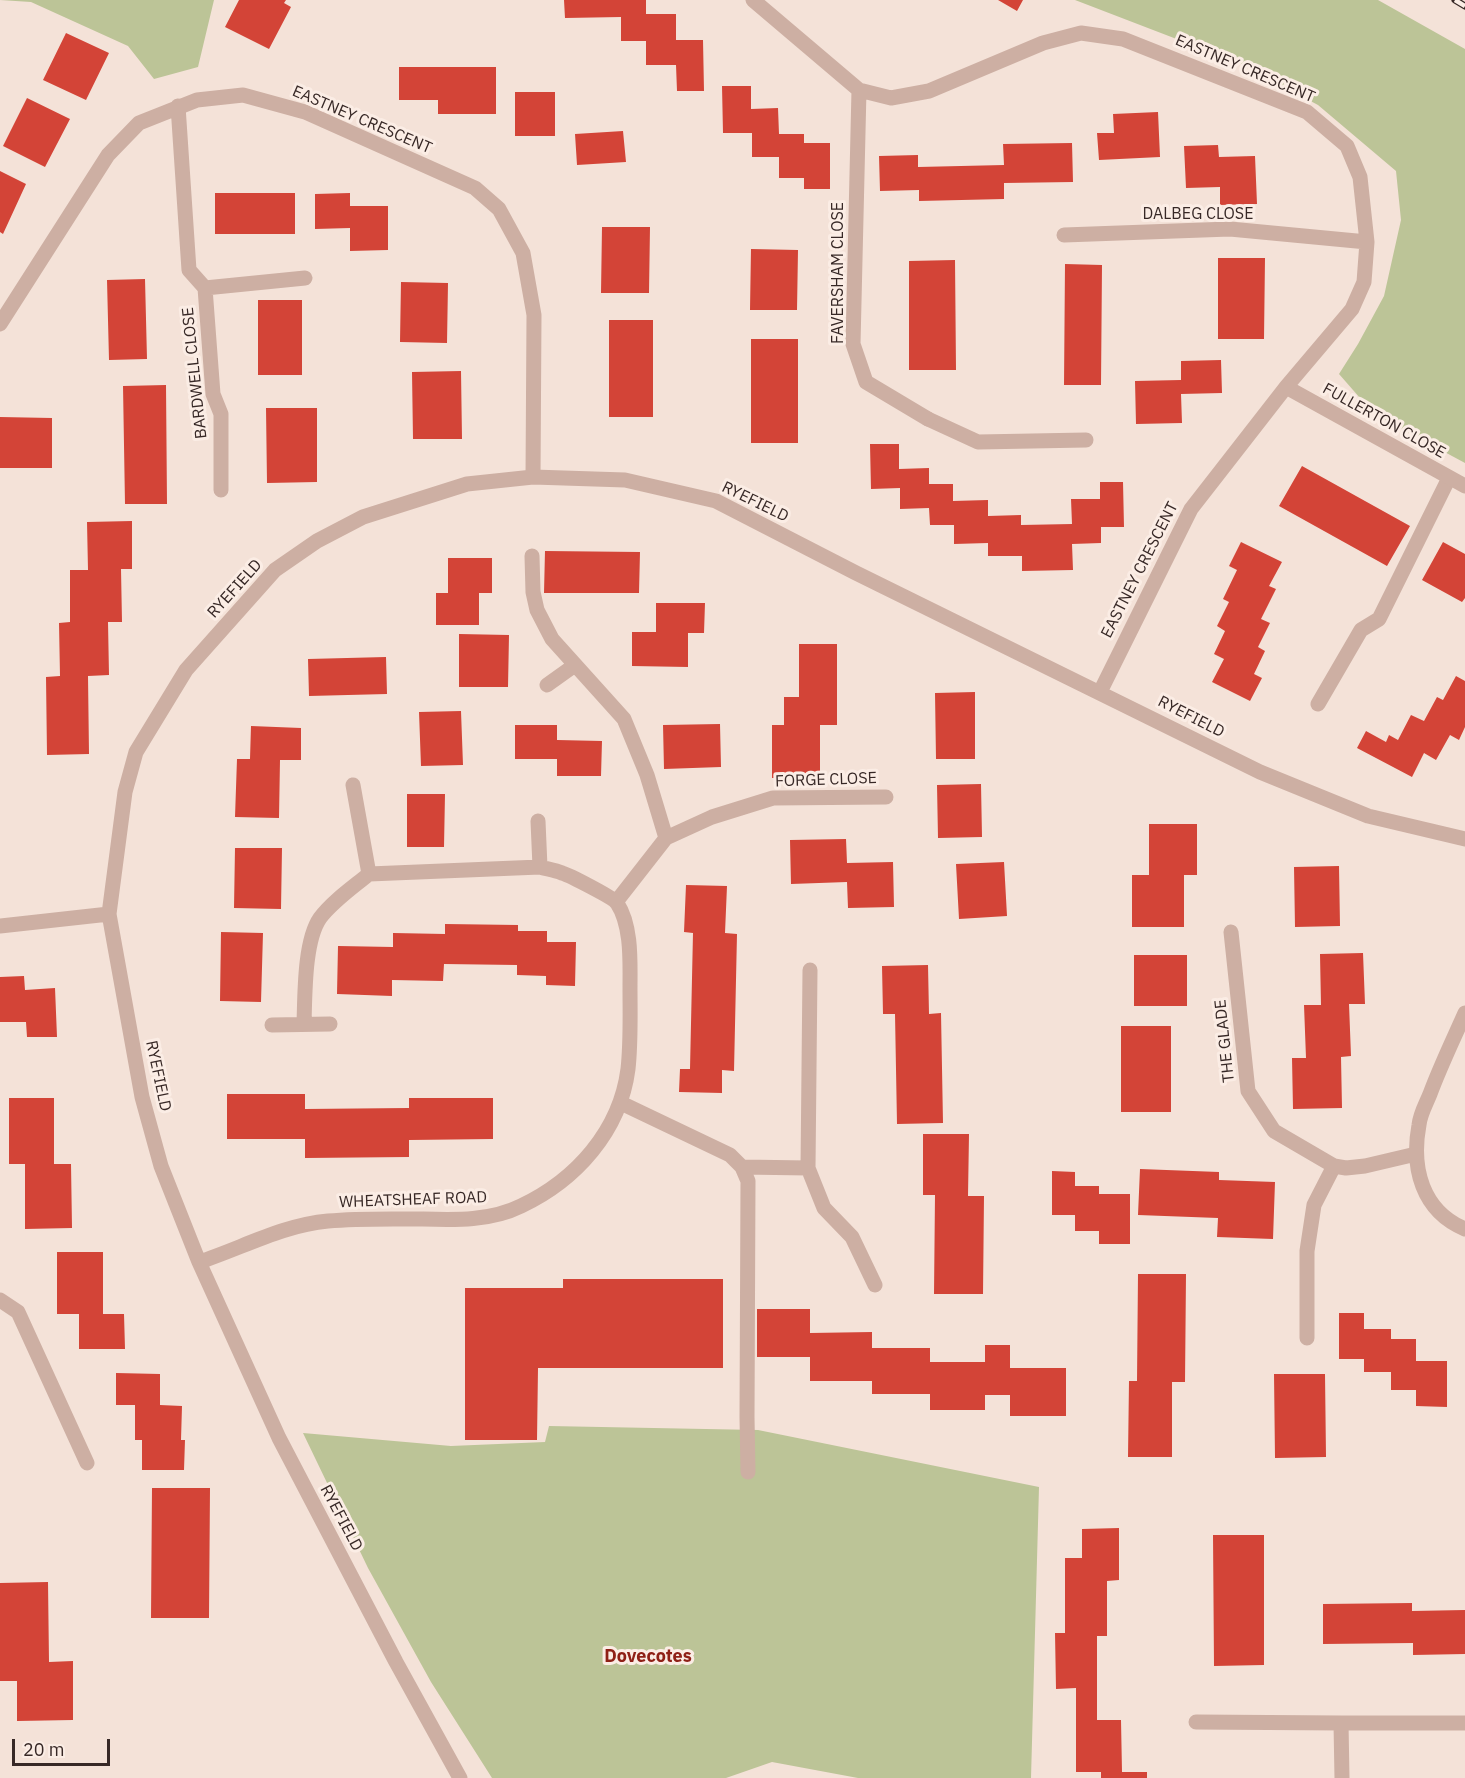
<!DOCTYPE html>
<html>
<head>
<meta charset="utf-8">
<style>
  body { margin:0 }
  #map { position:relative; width:1465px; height:1778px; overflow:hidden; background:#f4e2d8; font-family:"IBM Plex Sans",sans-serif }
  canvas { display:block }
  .scale { position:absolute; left:12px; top:1739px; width:98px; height:27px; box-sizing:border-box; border:3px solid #372826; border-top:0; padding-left:8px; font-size:18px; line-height:21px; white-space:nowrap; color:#372826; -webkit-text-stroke:4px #fbede5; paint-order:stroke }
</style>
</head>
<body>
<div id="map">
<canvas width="1465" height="1778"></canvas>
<div class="scale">20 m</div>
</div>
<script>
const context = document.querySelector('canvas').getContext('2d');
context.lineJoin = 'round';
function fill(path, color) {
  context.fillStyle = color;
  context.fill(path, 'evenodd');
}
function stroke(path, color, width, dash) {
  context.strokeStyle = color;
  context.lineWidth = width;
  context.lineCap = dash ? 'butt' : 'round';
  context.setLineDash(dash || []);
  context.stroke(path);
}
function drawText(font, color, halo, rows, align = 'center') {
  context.font = font + ' "IBM Plex Sans",sans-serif';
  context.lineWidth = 6;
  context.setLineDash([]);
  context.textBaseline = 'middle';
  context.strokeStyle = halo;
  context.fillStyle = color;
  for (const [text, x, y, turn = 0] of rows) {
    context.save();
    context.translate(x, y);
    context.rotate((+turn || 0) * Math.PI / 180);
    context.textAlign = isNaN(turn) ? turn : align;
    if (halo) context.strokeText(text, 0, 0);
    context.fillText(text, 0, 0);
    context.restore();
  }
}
fill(new Path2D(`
  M0,0H214L198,67L154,79L128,46L31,2Z
  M1075,0H1378L1465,49V463L1374,414L1339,374L1358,344L1384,296L1401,220L1396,171L1318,105L1239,63Z
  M549,1426L758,1430L1039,1487L1031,1778H858L772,1762L726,1778H492L431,1682L368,1568L303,1433L451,1446L545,1442Z`), '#bcc497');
fill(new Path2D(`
  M239,0H286L284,3L291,7L269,49L225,27Z
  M564,0H646V14H676V40H703L704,91H677L676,65H646V41H621V17L565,18Z
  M998,0H1023L1017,11Z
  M66,33L109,53L86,100L43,80Z
  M399,67H496V114H438V100H399Z
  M722,86H751V109L778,108L779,134H804V143H830V189H804V178H779V157H752V133H723Z
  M515,92H555V136H515Z
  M27,98L70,119L45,167L3,146Z
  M1158,112L1160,157L1099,160L1097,133H1114L1113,114Z
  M623,131L626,162L577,165L575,134Z
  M1072,143L1073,182L1004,183V199L919,201V190L880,191L879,156L918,155V167L1004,165L1003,144Z
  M1218,145L1219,157L1255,156L1257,204L1220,205V187L1186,188L1184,146Z
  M0,171L26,184L3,234L0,232Z
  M215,193H295V234H215Z
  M350,193V206H388V250L350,251V228L315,229V194Z
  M602,227H650L649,293H601Z
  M751,249L798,250L797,310H750Z
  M1218,258H1265L1264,339H1218Z
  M955,260L956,370H909V261Z
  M1065,264L1102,265L1101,385H1064Z
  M145,279L147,359L109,360L107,280Z
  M401,282L448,283L447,343L400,342Z
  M258,300H302V375H258Z
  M609,320H653V417H609Z
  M751,339H798V443H751Z
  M1221,360L1222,393L1181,394L1182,423L1136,424L1135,381L1181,380V361Z
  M461,371L462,439H413L412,372Z
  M166,385L167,504H125L123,386Z
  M266,408H317V482L267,483Z
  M0,417L52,418V468H0Z
  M870,444H899V469L929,468V484H953V501L988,500V516L1021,515V525L1072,524L1071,499H1100V482H1123L1124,527H1101V543L1072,544L1073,570L1022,571V556H988V543L954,544V525H930L929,508L900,509V488L871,489Z
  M1302,466L1410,526L1387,566L1279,506Z
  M132,521V569H121L122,622H108L109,675L88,676L89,754L47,755L46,677L60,676L59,623L70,622V570H88L87,522Z
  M1241,542L1282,562L1269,586L1276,589L1261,619L1270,623L1258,647L1265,651L1254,674L1262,678L1250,701L1212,682L1224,659L1214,654L1225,631L1217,626L1229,602L1223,599L1237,570L1229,566Z
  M1443,542L1465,554V598L1462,602L1422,580Z
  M545,551L640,552L639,593H544Z
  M448,558H492V593H479V625H436V593H448Z
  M656,603H705L704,633H688V667L632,666V632H656Z
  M459,634L509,635L508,687H459Z
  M799,644H837V725H820V778H772V725H784V697H799Z
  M386,657L387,694L309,696L308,659Z
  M1456,676L1465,681V727L1459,740L1450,735L1436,760L1424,753L1412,777L1357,748L1366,731L1386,742L1389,735L1398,740L1411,715L1424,721L1437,697L1443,700Z
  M975,692V759H936L935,693Z
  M461,711L463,765L421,766L419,712Z
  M720,724L721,767L664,769L663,725Z
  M515,725H557V740L602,741L601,776H557V759H515Z
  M251,726L301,728V760H280L279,818L235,817L237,759H250Z
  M981,784L982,837L938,838L937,785Z
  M407,794H445L444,847H407Z
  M1149,824H1197V875H1184V927H1132V875H1149Z
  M846,839L847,863L893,862L894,907L848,908L847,882L791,884L790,840Z
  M235,848H282L281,909L234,908Z
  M1004,862L1007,916L959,919L956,864Z
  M1339,866L1340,926L1295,927L1294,867Z
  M686,885L727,886L725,933L737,934L734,1071L722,1070V1093L679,1092L680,1069H690L693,933L684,932Z
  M445,924L518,925V931H547V942H576L575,986L546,985V976L517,975V965L444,964L443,981L392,980V996L337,994L338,946L393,947V933L445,934Z
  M221,932L263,933L261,1002L220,1001Z
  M1363,953L1365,1004H1349L1351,1056L1341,1057L1342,1108L1293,1109L1292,1058H1306L1304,1005H1321L1320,954Z
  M1134,955H1187V1006H1134Z
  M928,965L929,1014L941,1013L943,1123L897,1124L895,1014H883L882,966Z
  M24,976L25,990L55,988L57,1037H27L26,1022H0V977Z
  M1121,1026H1171V1112H1121Z
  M227,1094H305V1109L409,1108V1098H493V1139L409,1140V1157L305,1158V1139H227Z
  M9,1098H54V1164H71L72,1228L25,1229V1164H9Z
  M923,1134H969L968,1196H984L983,1294H934L935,1195H923Z
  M1140,1169L1219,1172V1180L1275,1182L1273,1239L1217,1237L1218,1218L1138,1215Z
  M1052,1171L1075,1172V1186H1099V1194H1130V1244H1099V1231H1075V1215H1052Z
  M57,1252H103V1314H124L125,1349H79V1314H57Z
  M1138,1274H1186L1185,1382H1172V1457H1128L1129,1381H1137Z
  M563,1279H723V1368H538L537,1440H465V1288H563Z
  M757,1309H810V1333L872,1332V1348H930V1362H985V1345H1010V1368H1066V1416H1010V1395H985V1410H930V1394H872V1381H810V1357H757Z
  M1339,1313H1364V1329H1391V1339H1416V1361H1447V1407L1416,1406V1390H1391V1372H1364V1359H1339Z
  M116,1373L160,1374V1405L182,1406L181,1440H185L184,1470H142V1440H135V1405H116Z
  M1274,1374H1325L1326,1457L1275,1458Z
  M152,1488H210L209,1618H151Z
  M1119,1528V1580L1107,1581V1636H1097V1720H1121L1122,1772H1147V1778H1101V1772H1076V1688L1056,1689L1055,1633H1065V1558H1082V1529Z
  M1213,1535H1264V1665L1214,1666Z
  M48,1582L49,1662L73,1661V1720L17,1721V1681H0V1583Z
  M1412,1603V1611L1465,1610V1654L1413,1655V1643L1323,1644V1604Z`), '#d34437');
stroke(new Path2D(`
  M928,419L978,442L1086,440
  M1318,704L1361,630L1379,619L1449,478
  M810,970L808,1168L824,1208L852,1237L875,1285
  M621,1103L730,1155L742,1167L748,1181L747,1417L748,1472
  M742,1167L808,1168
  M1307,1338V1251L1314,1205L1334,1166
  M1196,1722L1341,1723
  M1342,1778L1341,1723H1465`), '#cdafa3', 15);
stroke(new Path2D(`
  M753,0L859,90L891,98L929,91L1043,43L1081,33L1123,39L1307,112L1347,146L1360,177L1367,242L1364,282L1352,309L1286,387L1191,509L1100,692
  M859,90L853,344L866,382L928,419
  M178,106L189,270L205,288L213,394L221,414V490
  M1064,235L1230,229L1367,242
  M205,288L305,278
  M0,324L108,155L139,123L197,100L243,95L305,112L475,188L499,209L523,253L534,315L533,477
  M1286,387L1465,486
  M532,556L533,592L537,610L552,639L624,719L647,775L666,838
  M547,685L575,665
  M538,821L540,867
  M616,902L666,838L712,817L773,798L886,797
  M0,926L109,914
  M1231,932L1248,1091L1274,1131L1334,1166L1346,1168L1365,1166L1416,1154
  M1465,1013C1453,1040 1440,1067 1430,1094C1426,1104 1420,1114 1419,1125C1411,1168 1422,1211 1465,1229
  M304,1024C305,996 304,941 320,918C333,901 352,888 369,874L353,785
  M272,1025L330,1024
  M199,1262C242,1248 283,1225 328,1221C360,1218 392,1219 423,1219C456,1220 491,1221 521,1206C576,1180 620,1131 628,1069C631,1042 630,1014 630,987C630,962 632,926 617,903C614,898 569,875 562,873C555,870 547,869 540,867L369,874
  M0,1300L18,1312L87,1463
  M460,1778L396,1662L279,1438L199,1262L161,1166L142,1097L109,914L125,792L136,752L186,670L275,570L317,541L363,517L467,484L533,477L625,480L716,501L856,573L1260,772L1368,816L1465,839`), '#cdafa3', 15);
const rail = new Path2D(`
  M1455,0L1465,6`);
stroke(rail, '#372826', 7);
stroke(rail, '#fbede5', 4.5, [14]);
drawText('16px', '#372826', '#fbede5', [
  ["EASTNEY CRESCENT",1245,69,23],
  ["EASTNEY CRESCENT",362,120,23],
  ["DALBEG CLOSE",1198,214],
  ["FAVERSHAM CLOSE",838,273,-90],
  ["BARDWELL CLOSE",195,373,-96],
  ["FULLERTON CLOSE",1384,421,29],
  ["RYEFIELD",755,502,26],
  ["EASTNEY CRESCENT",1140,570,-63],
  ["RYEFIELD",235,589,-48],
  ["RYEFIELD",1191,717,27],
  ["FORGE CLOSE",826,780,-2],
  ["THE GLADE",1225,1041,-96],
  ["RYEFIELD",158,1076,78],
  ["WHEATSHEAF ROAD",413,1200,-2],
  ["RYEFIELD",341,1518,62]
]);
drawText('bold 18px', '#8f2016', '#fbede5', [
  ["Dovecotes",648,1657]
]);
</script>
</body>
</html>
